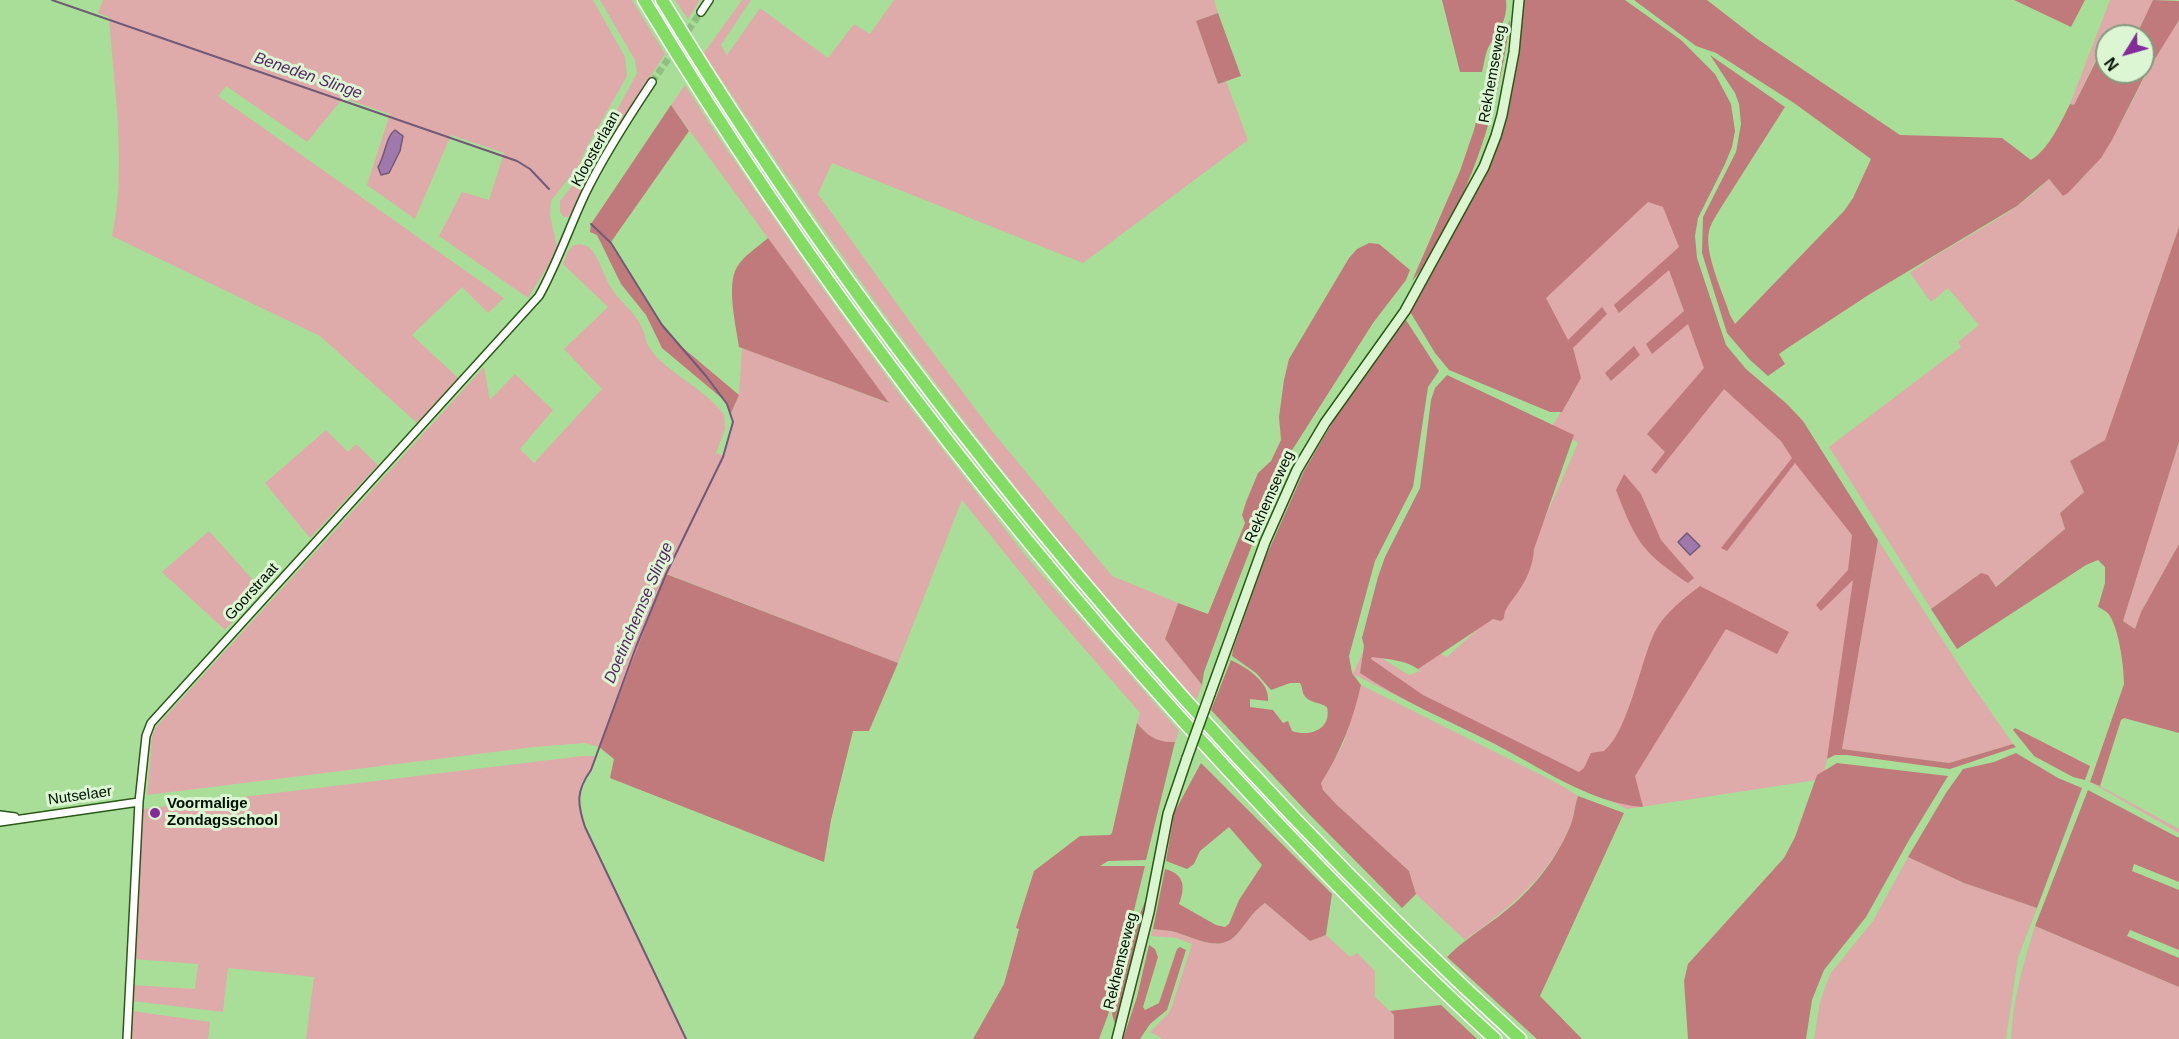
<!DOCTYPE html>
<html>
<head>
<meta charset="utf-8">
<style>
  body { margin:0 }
  #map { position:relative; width:2179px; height:1039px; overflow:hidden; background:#a9de98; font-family:Arial,sans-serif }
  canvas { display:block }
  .north { position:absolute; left:2095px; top:24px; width:60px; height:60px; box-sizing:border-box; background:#dcf6d3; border:2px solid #849a7f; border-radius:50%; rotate:233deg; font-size:16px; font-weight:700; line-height:24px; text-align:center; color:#011000 }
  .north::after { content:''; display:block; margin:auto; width:21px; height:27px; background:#822b99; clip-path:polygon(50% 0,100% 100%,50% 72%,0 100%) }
</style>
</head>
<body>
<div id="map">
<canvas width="2179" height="1039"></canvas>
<div class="north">N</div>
</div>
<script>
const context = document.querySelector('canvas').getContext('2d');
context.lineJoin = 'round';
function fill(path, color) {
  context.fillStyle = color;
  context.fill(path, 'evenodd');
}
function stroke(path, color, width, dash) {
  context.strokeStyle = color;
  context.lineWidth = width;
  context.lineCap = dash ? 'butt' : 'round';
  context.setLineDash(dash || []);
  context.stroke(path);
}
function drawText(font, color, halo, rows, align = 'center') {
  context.font = font + ' Arial,sans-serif';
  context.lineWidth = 6;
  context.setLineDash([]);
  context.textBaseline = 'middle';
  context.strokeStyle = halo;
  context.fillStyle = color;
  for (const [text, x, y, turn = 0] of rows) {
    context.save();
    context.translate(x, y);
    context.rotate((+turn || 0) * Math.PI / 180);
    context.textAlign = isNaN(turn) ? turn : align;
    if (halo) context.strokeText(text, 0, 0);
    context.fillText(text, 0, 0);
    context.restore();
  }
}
fill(new Path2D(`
  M103,0H593L625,57L627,76L588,145L579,165L551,201L550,215L557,247L551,261L528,298L439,236L462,192L489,200L504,153L451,135L415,219L367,185L390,114L343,98L307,142L226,86L218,96L504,298L488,313L462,287L412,335L458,378L417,423L320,336L112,236C127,168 114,87 109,17L98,13ZM403,142L389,173L378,166L384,159Z
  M600,0H632L665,54L599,156L569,217H564L560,212V201L576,181L604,134L637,73L635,60Z
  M675,0H700L688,19Z
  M742,0H751L721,45L727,55L760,8L828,58L854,24L870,34L894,0H1214L1218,13L1196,21L1218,84L1226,81L1248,140L1083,263L832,163L818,194L913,326L992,431L1112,576L1178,603L1165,639L1202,685L1196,700C1129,624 1062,547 1000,467C896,334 797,195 704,53Z
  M2110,0H2153L2136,36L2109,34L2107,36L2074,105L2070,104Z
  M2179,20V227L2105,440L2070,461L2084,492L2060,513L2065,529L1995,587L1981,573L1931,609L1829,447L1961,347L1958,342L1979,325L1948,288L1931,302L1910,273C1955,240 2010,219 2049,179L2063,196C2121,151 2136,77 2179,20Z
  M685,85L715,132L812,274L898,392L1029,560L1179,731L1175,742C1158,743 1147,736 1137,723L1140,713L1049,608L962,500L898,663L667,574L599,747L585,743L534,747L147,795L152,737L156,727L484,367L490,400L515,374L553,410L520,449L534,463L602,389L564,349L608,307L563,264C567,254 570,241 584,245C596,247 604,276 610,286C618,301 634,310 641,326C645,333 645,340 649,347C664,372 707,389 724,415L725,429L716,453L723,456L731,434L733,422L731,413L739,395L742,348L888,403L671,105Z
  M1648,202L1666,206L1714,352L1870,549L1823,779L1627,809L1353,674L1365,648L1409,675L1420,671L1418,669L1439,653L1447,657L1499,610L1524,566L1578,443L1553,425L1580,379L1539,299Z
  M326,430L348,452L356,444L378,465L310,538L265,483Z
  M2179,442V544L2141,612L2135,629L2123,621Z
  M209,531L262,590L225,630L162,572Z
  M1878,540L1968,679L2013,744L1949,763L1842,749Z
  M1361,685L1557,783L1578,796C1574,808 1574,819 1568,831C1546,879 1507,910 1465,940L1416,894L1409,871L1336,804L1323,790L1321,783L1343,745Z
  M583,756H595L591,770L582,782L579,799L585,827L687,1039H306L314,977L228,968L223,1012L132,1001V985L195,989L198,964L134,959L143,809Z
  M2090,782L2100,786L2179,829V833Z
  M1908,857L1964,883L2037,908L2018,958L2006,1039H1814L1820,1002L1830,974L1873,921Z
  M1265,903L1310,941L1326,935L1350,957L1357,953L1375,971V997L1394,1015V1039H1163L1150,1032L1168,1014L1171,1009L1192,944L1177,938L1151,936L1153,929C1159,930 1165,930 1171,931C1190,935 1216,953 1234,937C1245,927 1251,912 1265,903Z
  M2035,926L2179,987V1039H2011C2013,999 2023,964 2035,926Z
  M132,1011L210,1022L208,1039H130Z`), '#deaaaa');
fill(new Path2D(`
  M1442,0H1506C1508,21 1498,31 1488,48C1485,55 1484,64 1482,72H1460Z
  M1523,0H1625L1681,40L1715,74L1731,104L1735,131L1732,147L1725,164L1698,218L1695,236L1697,258L1726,345L1746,369L1787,404L1803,421L1878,540L1842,749L1949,763L2013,744L2016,747L1950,769L1847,755H1835L1827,759L1853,580L1821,611L1816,605L1848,570L1852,535L1795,463L1727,551L1721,548L1792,458L1781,441L1724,389L1656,474L1651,470L1665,452L1647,434L1704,368L1688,324L1652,354L1646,344L1684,311L1669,270L1619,313L1614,305L1679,247L1663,207L1648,202L1546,298L1568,340L1602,307L1607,314L1573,348L1581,378L1562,412H1550L1449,370L1435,353L1409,310L1476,192L1497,145L1517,62Z
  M1634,0H1707L1756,38L1900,135L2002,138L2031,160C2049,149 2061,122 2070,104L2074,105L2107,39V72H2143V36H2136L2153,0L2179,1V20L2145,75L2112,140L2101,158L2068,193L2063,196L2049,179L2017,206L1870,294L1786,349L1779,354L1785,364L1768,376L1750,360L1727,333L1702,253L1703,217L1736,152L1741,124L1739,104L1735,93L1710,55L1785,107L1720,209C1716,216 1711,223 1709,231C1704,254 1723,292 1730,315L1735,324L1844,211L1853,198L1871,159L1794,103L1716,53L1696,46Z
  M2014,0H2085L2071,27Z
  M1218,13L1241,76L1218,84L1196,21Z
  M1510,20C1501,89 1483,156 1451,219C1440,241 1428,263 1412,281L1460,171L1474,130L1494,51Z
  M671,105L689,131L611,242L612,246L662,325L676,342L739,395L731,413L724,400L662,348L646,315L621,284L597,235L590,232L591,224Z
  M2179,227V442L2123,621L2135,629L2141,612L2179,544V733L2124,718L2121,720L2100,786L2090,782L2124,684C2124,666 2119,631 2110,616C2107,611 2102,609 2098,607L2105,583V567L2098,560L2086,565L1957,649L1931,609L1981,573L1988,575L1996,587L2065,529L2060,513L2084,492L2070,461L2105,440Z
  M768,238L889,403L739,347C736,326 726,285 737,267C744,255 758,247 768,238Z
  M1369,243L1379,244L1410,270L1406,280L1373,323L1275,477L1272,493L1225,615L1204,672L1202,685L1165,639L1178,603L1208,614L1245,523L1242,515L1246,502L1258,473L1271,461L1281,440L1279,417L1284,380L1289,359L1349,258L1357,249Z
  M1406,320L1439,371L1428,387L1413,487L1375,561L1349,656L1352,673L1361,685C1353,720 1341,752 1321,783L1323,790L1336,804L1409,871L1416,894L1402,908L1308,813L1211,710L1231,660C1246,667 1270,682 1268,701L1250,699V707L1273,710L1283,723L1288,721L1292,731C1309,737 1332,730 1327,707C1320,702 1307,703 1303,693C1302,690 1302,686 1300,683H1290L1271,690L1256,673L1232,656L1233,649L1264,561L1304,471L1335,418Z
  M1634,346L1640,355L1611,381L1605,373Z
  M1447,375L1574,435L1534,549C1533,564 1528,577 1520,589C1514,599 1504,607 1504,618L1501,621L1493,619L1418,669C1405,660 1387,659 1372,657L1371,659L1423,695L1579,772L1584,768L1591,753L1604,751C1627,733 1640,665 1653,636C1662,615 1682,600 1700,586L1789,632L1777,654L1726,629L1635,776L1643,807C1589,803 1540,767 1493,743C1449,721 1400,700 1360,673L1364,646L1362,638L1378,577L1385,557L1420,488L1431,400L1435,388Z
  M1624,474L1641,494L1661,540L1694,578L1688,583C1642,552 1636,542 1616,490Z
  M666,574L898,663L869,731H853L831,820L824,862L610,778L614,759L599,747Z
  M1137,723C1147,736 1158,743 1175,742L1146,860L1108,861L1100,866H1145L1108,1015L1099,1039H973L1004,984L1019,929L1016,928L1034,871L1080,836L1110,835L1112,833Z
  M2015,728L2090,766L2085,780L2073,777L2034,756L2013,730Z
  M2016,753L2058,778L2082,788L2037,908L1964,883L1908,857L1946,793L1963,769L1994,762Z
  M1201,763L1332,894L1326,935L1310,941L1265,903C1251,912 1245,927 1234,937C1216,953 1190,935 1171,931C1165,930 1159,930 1153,929L1165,869C1184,874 1186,886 1179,904L1216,925L1225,927L1229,924L1239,900L1262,865L1229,827L1200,851L1194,864L1187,869L1166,861L1174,813Z
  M1837,763L1948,776L1909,840L1866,917L1824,970L1812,1000L1806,1039H1688L1684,981L1688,964L1784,858L1795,837L1817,775Z
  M2088,790L2179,838V882L2134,864L2132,871L2179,890V950L2130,930L2127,936L2179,958V987L2035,926Z
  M1578,796L1624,813L1540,996L1582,1039H1537L1447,957C1463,941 1480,930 1498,917C1528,894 1553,865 1568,831C1574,820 1574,808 1578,796Z
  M1149,892L1126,996L1115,1024L1112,1014L1132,933Z
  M1149,945L1155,949L1158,957L1143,1007L1145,1010L1159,1003L1177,949L1180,947L1186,950L1167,1010L1150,1024L1140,1039H1123L1137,997Z
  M1441,1005L1477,1039H1394V1015L1390,1011Z`), '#c17a7c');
const water = new Path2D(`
  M395,130L403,136L400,151L389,173L381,175L378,167C385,156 386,136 395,130Z
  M1687,533L1700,546L1690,555L1678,542Z`);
fill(water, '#a079ac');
stroke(water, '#705a78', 1.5);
stroke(new Path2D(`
  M52,0L517,161L530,169L549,189
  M591,224L611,243L662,325L706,376L727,404L733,422L723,457L666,574L636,647L591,770C576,791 577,803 585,827L686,1039`), '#705a78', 2);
stroke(new Path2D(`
  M652,82L701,12`), '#90bf81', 7, [7, 3.5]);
const street = new Path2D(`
  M701,12L709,0
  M0,815L15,817
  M0,822L139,802
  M127,1039L139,802L146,736L151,723L539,296C557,264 569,228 585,194C604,155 628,118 652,82`);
const secondary = new Path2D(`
  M1210,694L1265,542L1297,470L1325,423L1405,311L1484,167L1496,136L1502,115L1514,52L1519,0
  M1117,1039L1149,912L1168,814L1187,758`);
const highway = new Path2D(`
  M644,0C810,276 1009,534 1228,770C1314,863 1402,954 1495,1039
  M662,0C784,201 924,392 1075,572C1213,737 1361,894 1520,1039`);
stroke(street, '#2a5918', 10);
stroke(secondary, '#2a5918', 12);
stroke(highway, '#fff', 15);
stroke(street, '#fff', 7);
stroke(secondary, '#daf5d0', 9);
stroke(highway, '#83dd64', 12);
const secondaryBridge = new Path2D(`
  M1187,758L1210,694`);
stroke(secondaryBridge, '#2a5918', 12, []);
stroke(secondaryBridge, '#daf5d0', 9);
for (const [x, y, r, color] of [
  [155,813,6,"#822b99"]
]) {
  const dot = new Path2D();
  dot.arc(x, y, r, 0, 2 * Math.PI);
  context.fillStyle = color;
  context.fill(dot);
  stroke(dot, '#dcf6d3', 2);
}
drawText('15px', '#011000', '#dcf6d3', [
  ["Rekhemseweg",1493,74,-80],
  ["Kloosterlaan",596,149,-61],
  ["Rekhemseweg",1270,497,-66],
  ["Goorstraat",252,592,-48],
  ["Nutselaer",80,796,-8],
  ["Rekhemseweg",1121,961,-76]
]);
drawText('bold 15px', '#011000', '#dcf6d3', [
  ["Voormalige",167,804],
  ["Zondagsschool",167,821]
], 'left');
drawText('italic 16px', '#582667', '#dcf6d3', [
  ["Beneden Slinge",308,76,19],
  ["Doetinchemse Slinge",639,613,-67]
]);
</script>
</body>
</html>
